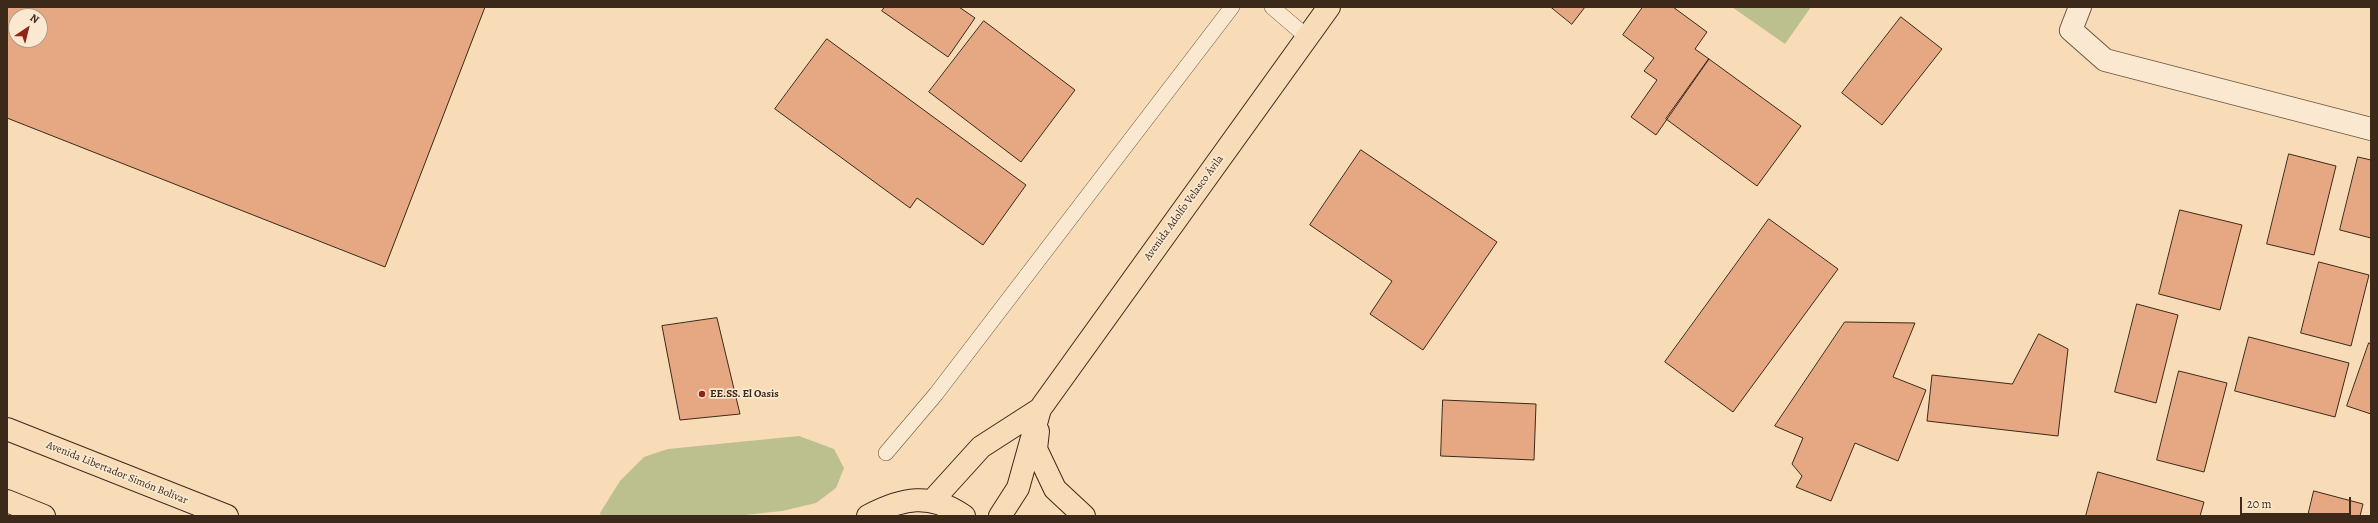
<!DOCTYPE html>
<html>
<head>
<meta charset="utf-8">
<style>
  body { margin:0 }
  #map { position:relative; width:2378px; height:523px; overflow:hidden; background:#f7dcb7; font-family:Alegreya,serif }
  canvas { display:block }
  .frame { position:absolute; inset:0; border:8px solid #3c291a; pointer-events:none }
  .north { position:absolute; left:8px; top:8px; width:40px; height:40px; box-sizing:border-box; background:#fae8d0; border:1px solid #ae9c87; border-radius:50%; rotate:35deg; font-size:11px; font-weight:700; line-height:16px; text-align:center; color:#3c291a }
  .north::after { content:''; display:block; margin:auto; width:14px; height:18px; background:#8f2418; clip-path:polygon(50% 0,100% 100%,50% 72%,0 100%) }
  .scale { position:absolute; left:2240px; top:497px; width:111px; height:18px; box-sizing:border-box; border:2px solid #3c291a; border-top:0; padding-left:5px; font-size:12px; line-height:14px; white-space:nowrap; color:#3c291a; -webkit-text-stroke:3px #fae8d0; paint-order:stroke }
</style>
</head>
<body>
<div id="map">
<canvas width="2378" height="523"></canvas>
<div class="frame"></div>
<div class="north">N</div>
<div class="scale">20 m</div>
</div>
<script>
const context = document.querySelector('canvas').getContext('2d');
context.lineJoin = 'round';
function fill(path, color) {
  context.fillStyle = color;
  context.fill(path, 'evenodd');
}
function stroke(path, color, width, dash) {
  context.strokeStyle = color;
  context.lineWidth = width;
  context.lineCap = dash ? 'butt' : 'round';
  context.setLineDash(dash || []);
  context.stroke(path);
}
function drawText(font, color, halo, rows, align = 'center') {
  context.font = font + ' Alegreya,serif';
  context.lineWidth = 3.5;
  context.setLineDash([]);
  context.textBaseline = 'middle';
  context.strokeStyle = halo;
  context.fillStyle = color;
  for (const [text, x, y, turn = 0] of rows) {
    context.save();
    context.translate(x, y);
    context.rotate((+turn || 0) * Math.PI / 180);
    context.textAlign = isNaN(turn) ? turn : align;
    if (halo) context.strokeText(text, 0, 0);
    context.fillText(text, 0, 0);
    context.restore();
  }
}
fill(new Path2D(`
  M1732,7H1811L1785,44Z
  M799,436L834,449L844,468L836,488L816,503L782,511L736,516H601L600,513L620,481L644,457L668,449Z`), '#bcc08f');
const building = new Path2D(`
  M7,7H485L385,267L7,118ZM16,16H40V40H16Z
  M885,7H959L975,18L948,57L882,11Z
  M1551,7H1585L1572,24Z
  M1643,7H1673L1707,32L1695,49L1709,59L1656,135L1631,117L1657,80L1644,71L1654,58L1623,35Z
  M1901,17L1942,49L1882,125L1842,93Z
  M984,21L1075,90L1021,162L929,92Z
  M827,39L1026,185L983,245L917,198L910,208L775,109Z
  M1709,59L1801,126L1757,186L1666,119Z
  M1361,150L1497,242L1423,350L1370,314L1392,281L1310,225Z
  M2289,154L2336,166L2314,255L2267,244Z
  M2358,157L2371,160V238L2340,230Z
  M2180,210L2242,225L2220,310L2159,294Z
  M1769,219L1838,269L1733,412L1665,362Z
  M2319,262L2369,275L2351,346L2301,333Z
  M2137,304L2178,315L2156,403L2115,392Z
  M717,318L740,414L680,420L662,326Z
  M1845,322L1915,323L1893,377L1926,390L1898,461L1855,443L1831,501L1796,487L1802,476L1792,464L1803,438L1775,426Z
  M2039,334L2068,349L2058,436L1927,421L1932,375L2012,384Z
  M2249,337L2349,363L2335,417L2235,391Z
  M2369,343L2371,344V414L2347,406Z
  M2179,371L2227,383L2204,472L2157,460Z
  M1443,400L1536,404L1534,460L1441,456Z
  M2098,472L2204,502L2200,516H2086Z
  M2314,491L2363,504L2360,516H2308Z`);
fill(building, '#e6a783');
stroke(building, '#3c291a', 1);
const lane = new Path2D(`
  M1272,7L1307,37
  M886,453L936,394L1232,7`);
const street = new Path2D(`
  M2080,7L2071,30L2105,60L2371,129`);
const primary = new Path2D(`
  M7,429L227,516
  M7,501L44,516`);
const highway = new Path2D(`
  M1038,431L1036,449L1055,489L1084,516
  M932,501L981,447L1040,409
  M868,516C902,498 930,492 964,516
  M1000,516L1018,488L1040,409L1329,7`);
stroke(lane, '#6b5641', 16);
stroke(street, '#6b5641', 24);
stroke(primary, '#3c291a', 24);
stroke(highway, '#3c291a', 24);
stroke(lane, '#fae8d0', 15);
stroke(street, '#fae8d0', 22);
stroke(primary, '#f7dcb7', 22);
stroke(highway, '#f7dcb7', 22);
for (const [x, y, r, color] of [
  [702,394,4,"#8f2418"]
]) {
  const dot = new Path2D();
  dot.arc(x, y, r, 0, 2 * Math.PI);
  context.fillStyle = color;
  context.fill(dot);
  stroke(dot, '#fae8d0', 1.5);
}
drawText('11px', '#3c291a', '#fae8d0', [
  ["Avenida Adolfo Velasco Ávila",1184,208,-54],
  ["Avenida Libertador Simón Bolívar",117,473,22]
]);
drawText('bold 11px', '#3c291a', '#fae8d0', [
  ["EE.SS. El Oasis",710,394]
], 'left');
</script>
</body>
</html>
